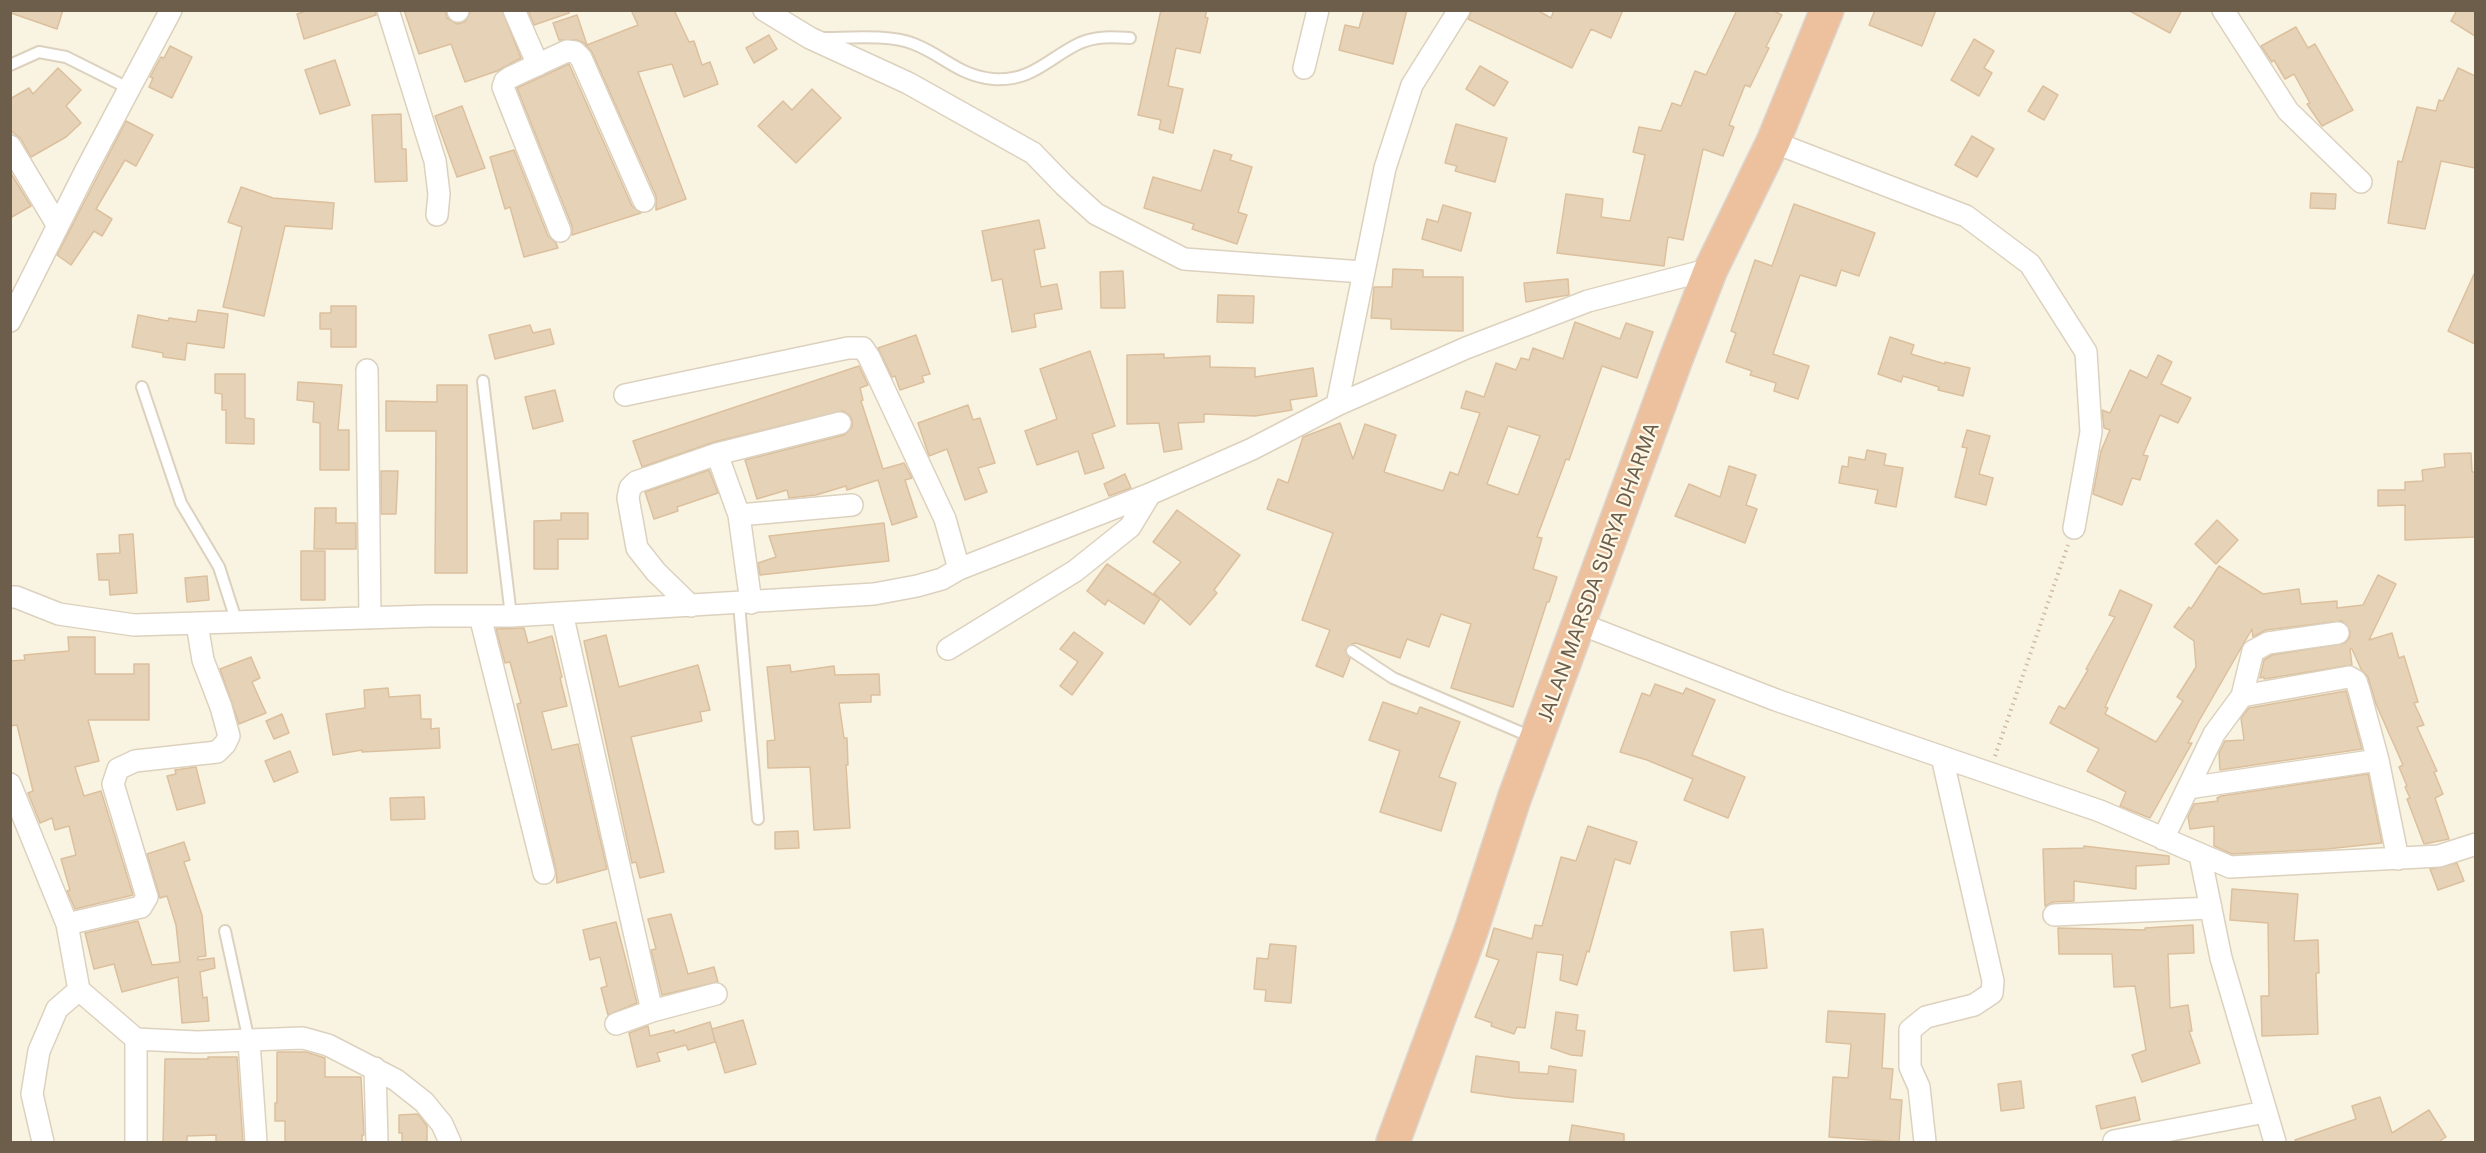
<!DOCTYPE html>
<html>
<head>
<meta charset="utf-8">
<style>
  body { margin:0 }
  #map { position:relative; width:2486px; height:1153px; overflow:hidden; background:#f9f4e1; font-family:"Public Sans",sans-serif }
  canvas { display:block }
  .frame { position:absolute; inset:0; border:12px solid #6d5d4b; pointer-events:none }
</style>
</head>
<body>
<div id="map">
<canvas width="2486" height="1153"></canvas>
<div class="frame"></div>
</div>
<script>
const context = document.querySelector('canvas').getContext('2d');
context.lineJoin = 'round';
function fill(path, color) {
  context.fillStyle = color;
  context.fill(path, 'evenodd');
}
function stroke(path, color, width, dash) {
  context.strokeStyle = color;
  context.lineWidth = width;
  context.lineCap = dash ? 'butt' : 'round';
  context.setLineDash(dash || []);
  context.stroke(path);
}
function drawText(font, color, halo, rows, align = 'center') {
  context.font = font + ' "Public Sans",sans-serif';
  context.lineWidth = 4.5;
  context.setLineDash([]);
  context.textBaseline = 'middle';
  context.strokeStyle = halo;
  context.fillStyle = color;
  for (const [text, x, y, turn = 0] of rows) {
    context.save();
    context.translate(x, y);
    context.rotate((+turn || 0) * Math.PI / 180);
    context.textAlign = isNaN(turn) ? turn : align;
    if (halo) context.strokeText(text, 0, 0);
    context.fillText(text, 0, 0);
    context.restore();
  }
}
const building = new Path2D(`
  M11,10H63L57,29L11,13Z
  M309,10H376V15L304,39L297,14Z
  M404,10H445L447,18L457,24L465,22L471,10H502L521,58L497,71L465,82L451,44L419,54Z
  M528,10H569V13L534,25Z
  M631,10H674L689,42L694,41L702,65L710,62L718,84L684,97L672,64L638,72L686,199L656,210V196L592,52L584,43L577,40H559L553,23L577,15L587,45L638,25Z
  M1161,10H1207L1205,17L1208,18L1200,53L1176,48L1168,86L1183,89L1173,133L1159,129L1161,120L1138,115Z
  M1364,10H1407L1393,64L1339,50L1345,25L1359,28Z
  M1472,10H1537L1551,18L1554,10H1623L1611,38L1591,29L1572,68L1468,19Z
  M1737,10H1772L1782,15L1766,47L1769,48L1750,87L1745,85L1729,125L1734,127L1723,156L1703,149L1683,240L1668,237L1664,266L1557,253L1566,194L1603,199L1601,217L1630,221L1645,155L1633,152L1639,127L1661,131L1672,103L1681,106L1695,71L1706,75Z
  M1875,10H1936L1922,46L1869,25Z
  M2128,10H2182L2170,33Z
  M2457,10H2475V36L2451,21Z
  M2296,27L2308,48L2315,44L2353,110L2322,126L2307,104L2310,103L2294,74L2285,79L2274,60L2272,62L2261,46Z
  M769,35L777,49L754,63L746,48Z
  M1974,39L1994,51L1984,68L1992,73L1979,96L1951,80Z
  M170,46L192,57L172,98L149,87L153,78L150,77L161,57L164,58Z
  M335,60L350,105L320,114L305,70Z
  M569,64L632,206L641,213L572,235V226L517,88Z
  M1480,66L1508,82L1494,106L1466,89Z
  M58,68L81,90L66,106L81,123L66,137L31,157L21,139L10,130V99L29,88L33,94Z
  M2458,68L2475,76V168L2441,161L2425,229L2388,223L2398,161L2402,162L2417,107L2436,111L2439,100L2443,101Z
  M2043,86L2058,95L2044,120L2028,111Z
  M812,89L841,118L796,163L758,126L783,101L792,110Z
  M462,106L485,168L457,177L435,116Z
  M401,114L402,149H406L407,181L375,182L372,115Z
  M126,121L153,135L136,166L125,160L96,209L112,219L102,236L94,231L71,265L57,255Z
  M1456,124L1507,138L1495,182L1455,171L1457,166L1445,163Z
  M1972,136L1994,149L1977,177L1955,165Z
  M514,150L548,236L556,243L558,248L524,257L510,207L505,209L490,157Z
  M1214,150L1232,155L1230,160L1252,167L1238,212L1247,215L1237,244L1192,229L1194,224L1144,208L1153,177L1201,191Z
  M10,172L31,206L10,218Z
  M241,187L273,198L334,203L332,229L285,226L264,316L223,307L242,227L228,222Z
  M2311,193L2336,194L2335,209L2310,208Z
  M1794,204L1875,233L1859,276L1841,270L1836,286L1800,275L1773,354L1809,366L1798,399L1774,391L1776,383L1750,375L1752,371L1726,362L1736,333L1731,331L1755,260L1772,266Z
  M1443,205L1471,213L1461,251L1422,239L1427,219L1438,222Z
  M1039,220L1045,248L1034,250L1041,287L1057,284L1062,309L1034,314L1036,327L1012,332L1002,279L992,281L982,231Z
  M1393,269L1423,270V277H1463V331L1391,329V319L1371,318L1374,287H1392Z
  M1123,271L1125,308H1101L1100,272Z
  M2475,272V344L2448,331Z
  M1568,279L1569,295L1526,302L1524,283Z
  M1218,295L1254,296L1253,323L1217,322Z
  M331,306H356V347H331V329H320V313H331Z
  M198,310L228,314L224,348L187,343L185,360L163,357V353L132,347L138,315L168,321L169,318L196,322Z
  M1575,322L1620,339L1626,323L1653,332L1637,378L1602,366L1569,460L1566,459L1537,537L1542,538L1533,569L1557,577L1549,602H1547L1513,707L1451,688L1471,624L1441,614L1429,647L1407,639L1400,658L1356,643L1352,644L1345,650L1350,659L1343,677L1316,666L1330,630L1302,620L1333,533L1267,509L1278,479L1288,483L1303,437L1340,423L1353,459L1365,424L1396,435L1384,472L1443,491L1450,472L1458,475L1480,413L1461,408L1466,391L1484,397L1496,363L1516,370L1521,358L1529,360L1533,348L1563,359ZM1508,426L1540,436L1518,495L1487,484Z
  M530,325L533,333L550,329L554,344L495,359L489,335Z
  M916,335L930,374L922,376L924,382L900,390L895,376L892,377L878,348Z
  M1890,337L1914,345L1911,354L1945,364V362L1970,368L1963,396L1938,390L1939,387L1903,376L1901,382L1878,374Z
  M1090,351L1115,426L1092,434L1104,468L1085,474L1078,451L1037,465L1025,431L1057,419L1040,369Z
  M1164,354V358L1210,356V367L1255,368V377L1313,368L1317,396L1290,400L1292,410L1255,416L1204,414V422L1178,423L1182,449L1164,452L1159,423L1127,424V355Z
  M2158,355L2172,362L2161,384L2191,398L2178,423L2160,415L2143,455L2148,456L2140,480L2132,478L2122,505L2093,494L2101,451L2110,430L2104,428L2102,410L2110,413L2130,370L2147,378Z
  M859,366L868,385L860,388L863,400L861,401L883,469L904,463L912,478L905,480L917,517L892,525L878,480L847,490L846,486L816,495L789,498L787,490L757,499L745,460L844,435L852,427V420L849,415L843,411L714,442L642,467L633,441Z
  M215,374H245V418L254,419V444L226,443V410H222V394L215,393Z
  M298,382L342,385L338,430H349V470H320V423L313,422L314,402L297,400Z
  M437,385H467V573H435L436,431H386V401L437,402Z
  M555,390L563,421L533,429L525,397Z
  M968,405L973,420L980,418L995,463L978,468L987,492L965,500L947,449L929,456L918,423Z
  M1967,430L1990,436L1979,474L1993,478L1986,505L1955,497L1967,448L1962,447Z
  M1867,450L1886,454L1884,465L1903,468L1896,507L1875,503L1878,490L1839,483L1842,466L1848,467L1849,457L1865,460Z
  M2471,453L2472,472H2475V537L2405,540V505L2378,506V490H2405V482L2423,481L2422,470L2445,467L2444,454Z
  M1729,466L1756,475L1746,505L1757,509L1745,543L1675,516L1689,484L1720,497Z
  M709,470L718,493L677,507L678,511L654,519L645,492Z
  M381,471H398L396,514H381Z
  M1125,474L1131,488L1109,496L1104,484Z
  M315,508H336V523H356V549H314Z
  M1177,510L1240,555L1214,590L1217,593L1190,625L1154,593L1181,562L1153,542Z
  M561,513H588V539H558V569H534V521L561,520Z
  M2217,520L2238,540L2216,564L2195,544Z
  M884,523L889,561L760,575L758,563L776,557L769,536Z
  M133,534L137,593L110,595L109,580H99L97,554L120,553L119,535Z
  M301,551H325V600H301Z
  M1107,564L1160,599L1144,624L1108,600L1105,605L1087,591Z
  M2219,566L2263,594L2299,589L2301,604L2337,601V608L2363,605L2378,575L2396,584L2369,640L2392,633L2399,658L2404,656L2418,702L2414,703L2424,725L2417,727L2437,771L2434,772L2443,794L2435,798L2449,839L2424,844L2407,799L2410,798L2405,787L2407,786L2399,767L2403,765L2376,704L2368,677L2361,669L2352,649H2350L2352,665L2264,679V677L2260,678L2264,660L2272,655L2345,643L2350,637V631L2342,621L2266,630L2253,637L2252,629L2199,721L2188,743H2192L2150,818L2120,806L2126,792L2087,771L2099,749L2050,723L2059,706L2065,709L2088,670L2086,669L2115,617L2109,615L2120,590L2152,605L2105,707L2108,708L2105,714L2156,742L2183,701L2177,697L2196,667L2194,641L2174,627L2189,607L2191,609Z
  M207,576L209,600L187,602L185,578Z
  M524,628L528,643L552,636L562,677L560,678L567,706L542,712L552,750L578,744L607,869L557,883L556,870L517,704L521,703L510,662L505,663L496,629Z
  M1074,632L1103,653L1072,695L1060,686L1078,662L1060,649Z
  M606,635L619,687L698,665L710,710L700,712L702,721L631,737L664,872L640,878L636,862L632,863L584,641Z
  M68,637H95V674H134V664H149V720H88L99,761L75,767L84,796L101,791L133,895L75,909L67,891L70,890L61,859L76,855L69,826L55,830L52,818L40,823L28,793L33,791L17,725L10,726V661L25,660L24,655L69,651Z
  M251,657L260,678L252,682L266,713L239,724L220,669Z
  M790,665L791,672L834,666L835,675L879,674L880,695H871V702L839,703L844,738H847L848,765H846L850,828L814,830L810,767L768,768L767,741L775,740L767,667Z
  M1655,684L1683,694L1686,688L1715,700L1692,755L1745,777L1728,818L1684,800L1693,779L1647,760L1620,752L1642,693L1650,696Z
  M388,688L389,697L420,695L421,719H431V729L439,728L440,748L362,752V750L333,755L326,714L365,708L364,690Z
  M2346,691L2362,749L2220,770L2219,753L2225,741L2244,740L2241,718L2249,708Z
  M1383,702L1417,714L1420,707L1460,722L1439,777L1456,783L1441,831L1380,812L1400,751L1369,740Z
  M282,714L289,733L274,739L266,721Z
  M290,751L298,772L274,782L265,761Z
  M196,767L205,803L177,810L167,776L176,774L175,770Z
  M2368,774L2382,843L2327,849L2232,854L2214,846V826L2190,829L2188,817L2194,804L2218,801L2217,798L2221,796Z
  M424,797L425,819L391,820L390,798Z
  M1588,826L1637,842L1630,864L1615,859L1589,952L1587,951L1577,985L1560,980L1563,955L1537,952L1525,1028L1517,1027L1514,1034L1491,1026L1492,1023L1475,1017L1499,960L1486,956L1494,928L1532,939L1535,925L1542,926L1561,857L1576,861Z
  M798,831L799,848L775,849V832Z
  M184,842L190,860L184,862L202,915L206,956L198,957V960L214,958L215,968L200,972L203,998L207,997L209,1021L182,1023L178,977L122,992L114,964L94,969L85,933L138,921L152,965L180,962L176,925L167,896L160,898L147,854Z
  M2084,846L2169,856V864L2136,866V889L2074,881V901L2053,902L2045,906L2043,849L2084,848Z
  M2457,863L2464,881L2438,890L2430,869Z
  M2232,889L2298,894L2294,941L2318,940L2319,973H2316L2318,1034L2262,1036L2261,996H2269L2268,923L2230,920Z
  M671,914L688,974L714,967L718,982L662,995L651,950L656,949L648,919Z
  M616,922L637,1003L608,1015L601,988L607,986L600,957L590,960L583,930Z
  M2193,925L2194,953L2168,954L2170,1008L2188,1005L2192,1031H2189L2200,1063L2142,1082L2132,1055L2146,1050L2135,986L2114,987L2112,954H2059L2058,928L2145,930V928Z
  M1763,929L1767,968L1734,971L1731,932Z
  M1270,944L1296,946L1291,1003L1265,1001L1266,990L1254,989L1257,958L1268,959Z
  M1828,1011L1885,1014L1882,1068L1893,1069L1890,1099L1902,1100L1899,1142L1829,1137L1833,1077L1848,1078L1851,1044L1826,1042Z
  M1556,1012L1578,1015L1576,1030L1585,1031L1582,1056L1571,1055L1551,1048Z
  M743,1020L756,1064L725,1073L712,1030L715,1042L688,1050L686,1045L657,1053L660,1061L637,1067L629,1033L648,1026L650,1036L674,1030L675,1033L710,1022L712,1029Z
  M277,1052H306L325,1058V1077H361L364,1135H362V1143L285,1142V1121H275V1103H277Z
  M1476,1056L1519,1062V1072L1548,1074L1549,1066L1576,1070L1573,1102L1514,1098L1471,1092Z
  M208,1057H237L243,1143H216V1135L187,1136V1143H163L165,1059H208Z
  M2021,1081L2024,1108L2001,1111L1998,1084Z
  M2135,1097L2140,1120L2101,1129L2096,1106Z
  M2380,1097L2392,1133L2429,1110L2446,1137L2437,1143H2296L2295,1140L2356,1119L2352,1106Z
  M418,1114L427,1126V1143H402V1133H399V1115Z
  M1572,1125L1624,1134V1143H1569Z`);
fill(building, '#e6d2b7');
stroke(building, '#dcc09e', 1.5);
const lane = new Path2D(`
  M822,38C849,38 889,34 914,44C943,55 959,76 993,79C1032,82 1048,58 1080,43C1096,36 1113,37 1130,38
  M10,65L39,52L66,57L130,89
  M483,381L511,616
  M142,387L181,503L219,567L237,623
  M739,604L758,819
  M1352,651L1393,678L1534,738
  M225,931L249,1041`);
const street = new Path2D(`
  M388,10L435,161L439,194L437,215
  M514,10L538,65
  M764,10L810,38L908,83L1033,153L1064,185L1096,214L1184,259L1363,272
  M2223,10L2288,111L2361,182
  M458,11V10
  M1304,68L1318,10
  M1773,142L1966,216L2030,264L2086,352L2091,432L2074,528
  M10,146L58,226
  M560,231L503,87L505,81L511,77L567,51L575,52L581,58L644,201
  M10,321L86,170L171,10
  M367,370L370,618
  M625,395L848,348H863L869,357L945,519L959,569
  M1337,405L1385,168L1412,85L1459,10
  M717,454L739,515L751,603
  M739,515L852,505
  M10,597H16L59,614L134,625L429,616H511L874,594L917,586L942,579L959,569L1150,494L1252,449L1337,405L1466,348L1588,301L1711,269
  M691,606L656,572L637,548L628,498L630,488L636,482L717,454L840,423
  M562,613L652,1011
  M480,616L544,873
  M1578,623L1776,700L2100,811L2230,867L2439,856L2476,844
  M948,649L1075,571L1130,527L1150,494
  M2242,696L2253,651L2268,643L2338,633
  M10,784L67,924L79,990
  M2188,788L2378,760
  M2163,839L2214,734L2242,696L2349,677L2356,681L2359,690L2378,760L2398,859
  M2200,855L2221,958L2275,1142
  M2054,915L2211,908
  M67,924L141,907L147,897L113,784L118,769L135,761L217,752L225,744L229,736L221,707L203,660L197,624
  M616,1024L652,1011L716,994
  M136,1039V1142
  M249,1041L256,1142
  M375,1068L377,1142
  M2114,1141L2265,1112
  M43,1142L32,1094L39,1051L57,1009L79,990L136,1039L197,1042L303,1038L328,1045L396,1080L424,1102L442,1124L450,1142
  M1925,1142L1919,1087L1910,1067V1030L1926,1017L1974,1005L1992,993L1993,981L1942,757`);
const highway = new Path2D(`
  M1393,1142L1471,931L1514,799L1676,359L1711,269L1773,142L1827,10`);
stroke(lane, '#dcd1be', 14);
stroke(street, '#dcd1be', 24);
stroke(highway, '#dcd8d4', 36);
stroke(new Path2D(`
  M1995,756L2068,545`), '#d0baa0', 4, [1.5, 4.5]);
stroke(lane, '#fff', 10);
stroke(street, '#fff', 21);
stroke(highway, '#edc09e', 33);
drawText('20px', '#6d5d4b', '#fdf8e7', [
  ["JALAN MARSDA SURYA DHARMA",1599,572,-70]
]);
</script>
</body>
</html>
